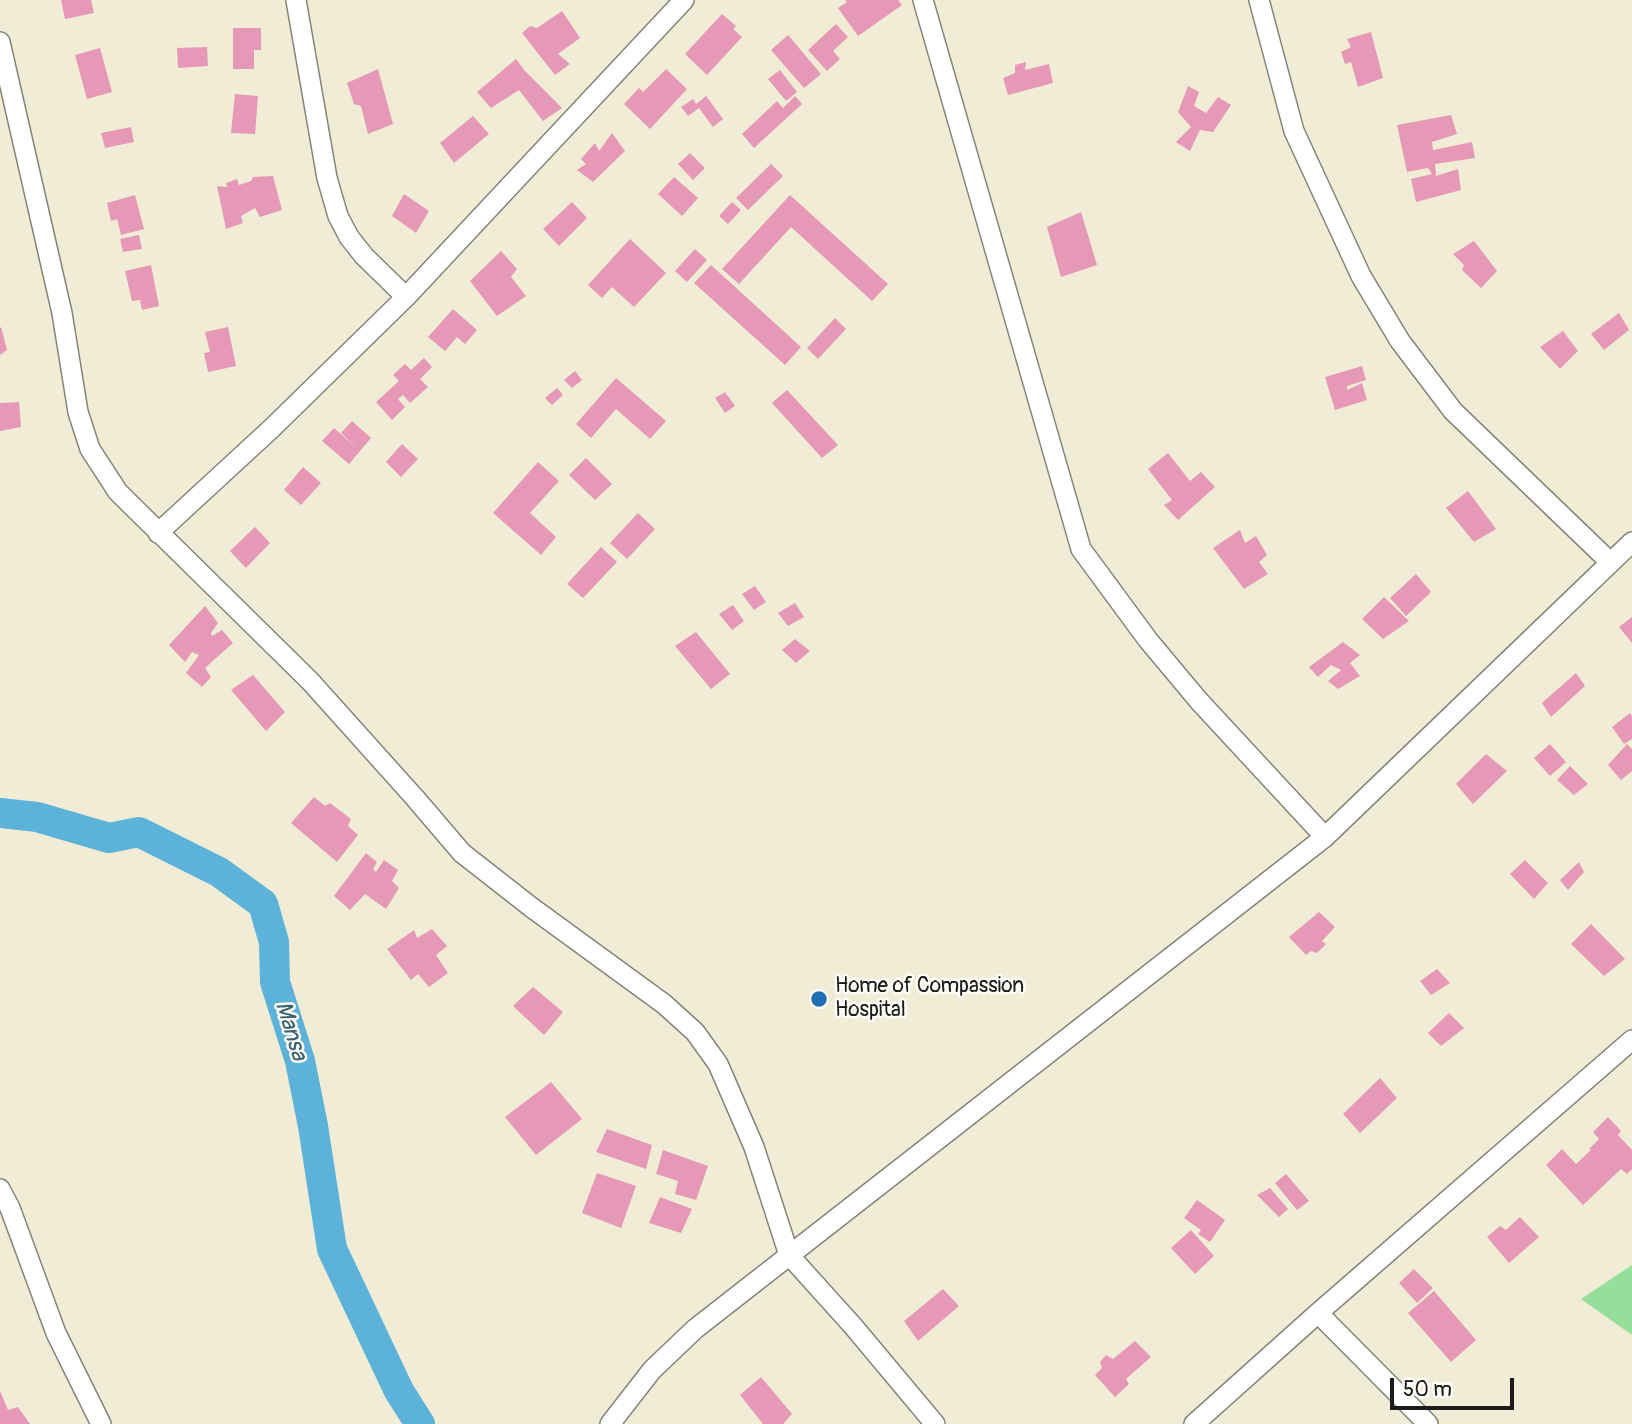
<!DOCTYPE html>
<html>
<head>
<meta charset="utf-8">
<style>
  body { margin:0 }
  #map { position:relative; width:1632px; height:1424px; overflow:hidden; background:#f0ecd6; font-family:Pangolin,sans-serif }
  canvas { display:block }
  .scale { position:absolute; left:1390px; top:1378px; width:124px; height:32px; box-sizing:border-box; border:4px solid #1c1c1c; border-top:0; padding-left:9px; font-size:21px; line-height:24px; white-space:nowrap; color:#1c1c1c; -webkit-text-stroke:5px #fdfcf7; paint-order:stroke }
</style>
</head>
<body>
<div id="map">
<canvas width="1632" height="1424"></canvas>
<div class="scale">50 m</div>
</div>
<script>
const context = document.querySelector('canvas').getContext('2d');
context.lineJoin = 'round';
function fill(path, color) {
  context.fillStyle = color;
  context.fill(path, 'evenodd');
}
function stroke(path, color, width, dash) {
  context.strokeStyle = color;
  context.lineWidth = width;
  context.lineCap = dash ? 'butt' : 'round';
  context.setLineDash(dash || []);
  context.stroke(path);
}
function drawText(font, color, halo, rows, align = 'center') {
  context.font = font + ' Pangolin,sans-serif';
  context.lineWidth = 5;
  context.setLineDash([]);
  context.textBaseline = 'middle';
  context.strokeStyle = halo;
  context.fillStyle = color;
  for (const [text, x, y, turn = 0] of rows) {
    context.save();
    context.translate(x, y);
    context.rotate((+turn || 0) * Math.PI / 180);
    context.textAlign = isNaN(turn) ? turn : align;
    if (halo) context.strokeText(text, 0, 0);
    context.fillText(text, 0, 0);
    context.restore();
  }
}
fill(new Path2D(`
  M1632,1265V1335L1581,1299Z`), '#95df9b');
stroke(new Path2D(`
  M0,813L37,817L109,838L139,832L219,872L263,904L274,942L275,982L300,1061L313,1126L332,1249L399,1391L420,1424`), '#5cb2d9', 30);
fill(new Path2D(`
  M61,0H91L94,13L65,19Z
  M845,0H898L902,5L858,36L838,8L847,2Z
  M562,11L580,38L558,54L570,64L555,75L522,33L530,26L537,28Z
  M722,14L736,26L733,29L742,37L707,75L685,54Z
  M836,24L848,37L833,51L840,59L827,71L808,50Z
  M233,28H261V50H254V69H233Z
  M1371,32L1383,78L1358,87L1351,62L1345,64L1341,52L1351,47L1347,39Z
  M788,35L821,74L804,88L771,50Z
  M207,47L208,66L178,68L177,48Z
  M100,48L112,92L87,99L75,55Z
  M516,59L525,71L562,108L543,121L519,90L491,108L477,92Z
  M1026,62L1025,70L1049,64L1053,83L1008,95L1003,78L1015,73V65Z
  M378,69L393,124L368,134L361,106L354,104L347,83Z
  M666,69L687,89L650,129L624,104L639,88L643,92Z
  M780,70L797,92L786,101L768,79Z
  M1188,86L1199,92L1194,106L1206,113L1218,97L1231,105L1213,132L1200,130L1190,151L1176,142L1191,127L1178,112Z
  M235,94L258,96L255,134L231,133Z
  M706,96L723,119L713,127L699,108L688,116L681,107L693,99L696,104Z
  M795,96L802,104L754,148L742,134L777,101L783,108Z
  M1451,115L1457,134L1432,142L1433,150L1472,142L1475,158L1435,164L1436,176L1458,169L1461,190L1416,202L1411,179L1432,174L1428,168L1407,172L1397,125Z
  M473,116L489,134L454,163L440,143Z
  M131,127L134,142L105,148L101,133Z
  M612,133L625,151L593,182L577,170L586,164L581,159L595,143L599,151Z
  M690,153L705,168L693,180L678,164Z
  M771,164L783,176L748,210L736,198Z
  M273,176L282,210L260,217L255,208L241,216L243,223L226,229L217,186L227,187L226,183L237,179L239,185L251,181L253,177Z
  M674,177L698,198L682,216L658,194Z
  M404,194L429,211L416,233L392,216Z
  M135,195L144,229L121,235L117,219L111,221L107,203Z
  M790,195L888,284L872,301L791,227L739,284L722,269Z
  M572,202L587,218L559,246L543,229Z
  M732,202L741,210L728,224L719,216Z
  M1081,212L1097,265L1061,277L1047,227Z
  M139,235L142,249L123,252L120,239Z
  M630,239L666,273L634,307L612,287L602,298L588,285Z
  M1474,241L1497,271L1481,288L1462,270L1464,265L1453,254Z
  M695,249L707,260L687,282L675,271Z
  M501,251L517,269L511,277L526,296L497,316L470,281Z
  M151,265L159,306L142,310L140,300L132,301L125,271Z
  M711,265L801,347L785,365L694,283Z
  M453,309L477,330L465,344L457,337L445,351L428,337Z
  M1619,313L1629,330L1604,350L1591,334Z
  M835,318L846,329L818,359L807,348Z
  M1,327L7,350L0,355V328Z
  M228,327L236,366L208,372L204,353L210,352L205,332Z
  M1563,331L1578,351L1560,369L1540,347Z
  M424,358L432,367L420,379L428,387L410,403L403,395L398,399L405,407L392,420L376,402L399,381L393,375L405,364L411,370Z
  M1362,366L1366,380L1347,386V390L1362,383L1367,400L1335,410L1325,377Z
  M575,371L582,380L572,388L564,380Z
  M616,378L666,421L650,439L616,409L591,438L576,424Z
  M557,388L563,395L552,405L545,398Z
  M787,390L838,445L822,458L772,403Z
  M725,392L735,406L725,413L715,398Z
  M19,402L21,427L0,431V403Z
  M352,421L371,438L349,464L322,441L334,428L358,449L341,433Z
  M402,444L418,459L401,477L386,462Z
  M1168,453L1190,481L1201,472L1215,487L1178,520L1164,505L1172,500L1148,469Z
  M586,458L612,484L595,500L569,475Z
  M538,462L559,481L530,513L556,537L541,555L493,513Z
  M303,467L321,483L301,505L284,490Z
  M1468,491L1496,529L1474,542L1446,508Z
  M638,513L655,529L627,559L610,543Z
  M255,527L270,543L246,568L230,551Z
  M1240,530L1245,543L1256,536L1267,555L1259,562L1268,574L1244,589L1213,548Z
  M601,547L617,562L583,598L567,584Z
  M1416,574L1431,592L1406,616L1390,598Z
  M755,586L766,602L754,610L742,594Z
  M1384,597L1409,621L1383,639L1362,619Z
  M795,603L804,617L788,626L778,613Z
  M733,605L744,621L732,630L719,614Z
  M205,606L218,623L211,633L212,636L222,630L233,643L205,668L211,677L202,687L186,673L199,655L192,652L185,662L169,645Z
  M1632,617V643L1619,627Z
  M696,632L730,674L711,689L675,646Z
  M795,639L810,651L796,663L782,650Z
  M1343,642L1360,655L1350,663L1360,676L1338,689L1328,681L1341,670L1331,665L1318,677L1309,667Z
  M1576,673L1585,686L1551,717L1542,703Z
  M253,675L285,712L266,731L231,690Z
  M1630,713L1632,716V739L1624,744L1612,727Z
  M1550,744L1566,762L1550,776L1534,758Z
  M1627,744L1632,749V771L1621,780L1608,765Z
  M1486,754L1507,771L1473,804L1456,784Z
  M1570,766L1588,784L1574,795L1557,780Z
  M314,797L325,806L330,803L351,819L348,826L358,835L337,862L291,823Z
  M366,853L377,862L373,869L376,872L384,860L398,870L392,881L399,888L386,909L365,894L350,910L334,896Z
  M1525,860L1548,883L1534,899L1510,874Z
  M1579,862L1584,872L1568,890L1560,880Z
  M1319,912L1335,927L1322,941L1326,944L1317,953L1311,951L1306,955L1289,937Z
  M1591,924L1625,959L1604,976L1571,944Z
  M432,929L447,946L436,955L448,973L429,987L418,974L411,980L387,949L414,930L417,938Z
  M1437,969L1450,983L1431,995L1420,981Z
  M533,987L563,1012L544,1035L513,1006Z
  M1449,1013L1464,1028L1441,1046L1428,1033Z
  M1380,1078L1397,1098L1360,1133L1343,1114Z
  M551,1082L582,1119L536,1155L505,1117Z
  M1608,1117L1621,1131L1618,1135L1632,1150V1169L1627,1174L1621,1169L1583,1205L1546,1165L1562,1149L1576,1164L1591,1150L1589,1149L1599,1139L1593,1132Z
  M607,1129L652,1145L646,1169L596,1152Z
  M663,1150L708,1166L696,1200L675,1194L678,1181L656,1174Z
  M597,1173L636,1186L621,1228L582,1213Z
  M1286,1174L1309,1201L1297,1210L1275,1183Z
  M1270,1188L1288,1209L1279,1217L1257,1195Z
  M660,1197L692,1209L681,1233L649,1223Z
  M1197,1200L1225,1220L1210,1242L1198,1234L1201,1230L1184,1218Z
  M1520,1217L1539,1237L1509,1263L1487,1237L1500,1226L1506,1230Z
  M1191,1230L1214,1256L1195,1274L1171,1248Z
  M1414,1269L1433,1288L1417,1303L1399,1283Z
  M943,1289L959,1306L918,1341L904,1321Z
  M1434,1291L1476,1340L1451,1362L1408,1313Z
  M1135,1341L1151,1357L1126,1379L1129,1384L1115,1397L1095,1375L1102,1368L1100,1362L1106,1355L1113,1359Z
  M761,1377L792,1414L783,1424H763L740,1395Z
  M0,1391L8,1410L18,1407L30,1424H0Z`), '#e599b6');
const street = new Path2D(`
  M296,0L327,178L338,216L349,237L364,256L406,297
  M923,0L1081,549L1148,640L1199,701L1325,837
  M1259,0L1294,131L1361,276L1400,341L1453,411L1610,562
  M0,42L62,313L78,412L90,449L118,492L310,681L415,798L462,853L531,907L664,1004L695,1032L718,1064L754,1147L789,1255L853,1326L935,1424
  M158,533L272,428L406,297L684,0
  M0,1189L10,1208L56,1333L101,1424
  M1318,1313L1428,1424
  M610,1424L652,1370L695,1329L1325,837L1632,542
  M1194,1424L1318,1313L1632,1040`);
stroke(street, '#868479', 22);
stroke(street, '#fff', 19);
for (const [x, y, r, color] of [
  [819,999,9,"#1f6fb2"]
]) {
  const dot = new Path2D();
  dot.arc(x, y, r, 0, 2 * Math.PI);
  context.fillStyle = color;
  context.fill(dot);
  stroke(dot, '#fdfcf7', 2.5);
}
drawText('21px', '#1c1c1c', '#fdfcf7', [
  ["Home of Compassion",835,987],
  ["Hospital",835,1011]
], 'left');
drawText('italic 23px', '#396071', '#fdfcf7', [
  ["Mansa",290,1031,73]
]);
</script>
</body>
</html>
